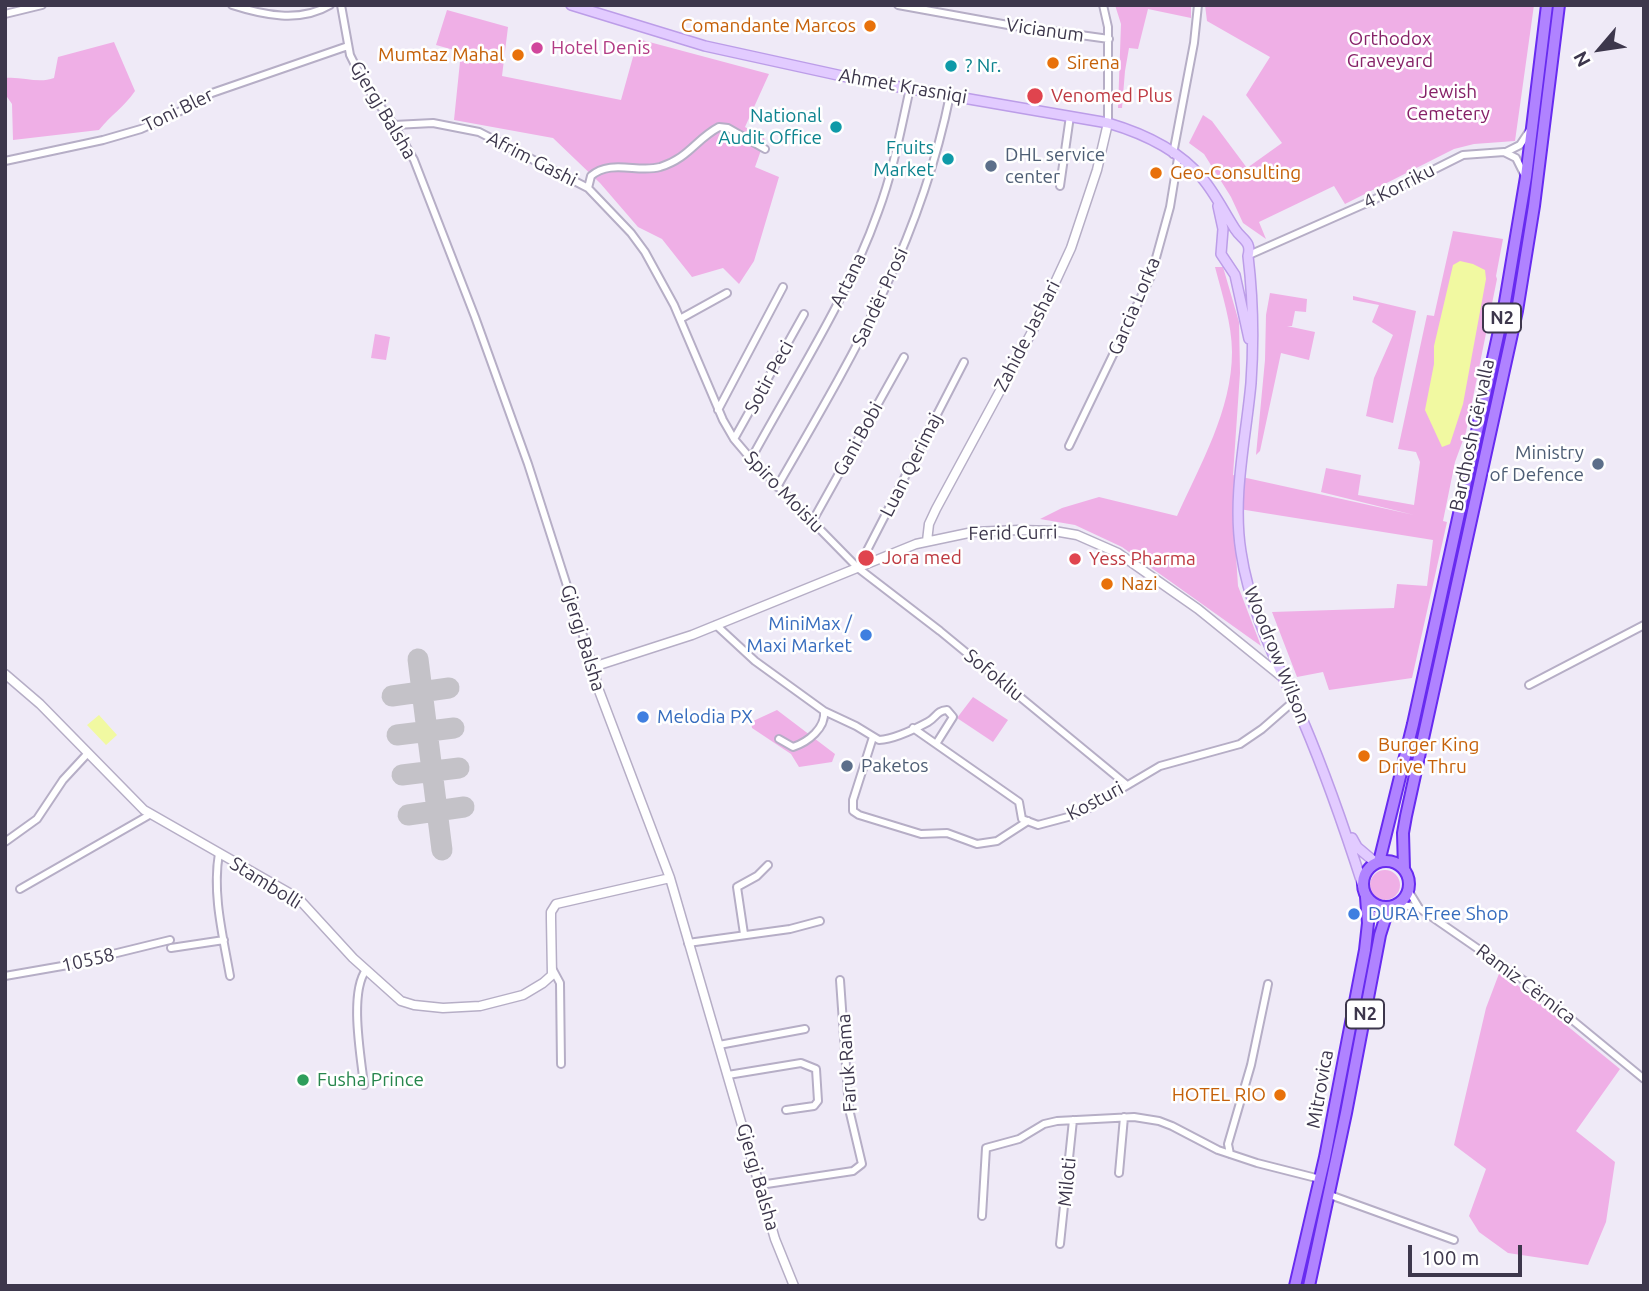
<!DOCTYPE html>
<html>
<head>
<meta charset="utf-8">
<style>
  body { margin:0 }
  #map { position:relative; width:1649px; height:1291px; overflow:hidden; background:#efeaf7; font-family:Ubuntu,sans-serif }
  canvas { display:block }
  .frame { position:absolute; inset:0; border:7px solid #3d374c; pointer-events:none }
  .north { position:absolute; left:1565px; top:14px; width:70px; height:70px; -webkit-text-stroke:5px #fff; paint-order:stroke; rotate:241deg; font-size:19px; font-weight:700; line-height:28px; text-align:center; color:#3d374c }
  .north::after { content:''; display:block; margin:auto; width:24px; height:32px; background:#3d374c; clip-path:polygon(50% 0,100% 100%,50% 72%,0 100%) }
  .scale { position:absolute; left:1408px; top:1245px; width:114px; height:32px; box-sizing:border-box; border:4px solid #3d374c; border-top:0; padding-left:9px; font-size:21px; line-height:24px; white-space:nowrap; color:#3d374c; -webkit-text-stroke:5px #fff; paint-order:stroke }
</style>
</head>
<body>
<div id="map">
<canvas width="1649" height="1291"></canvas>
<div class="frame"></div>
<div class="north">N</div>
<div class="scale">100 m</div>
</div>
<script>
const context = document.querySelector('canvas').getContext('2d');
context.lineJoin = 'round';
function fill(path, color) {
  context.fillStyle = color;
  context.fill(path, 'evenodd');
}
function stroke(path, color, width, dash) {
  context.strokeStyle = color;
  context.lineWidth = width;
  context.lineCap = dash ? 'butt' : 'round';
  context.setLineDash(dash || []);
  context.stroke(path);
}
function drawText(font, color, halo, rows, align = 'center') {
  context.font = font + ' Ubuntu,sans-serif';
  context.lineWidth = 5;
  context.setLineDash([]);
  context.textBaseline = 'middle';
  context.strokeStyle = halo;
  context.fillStyle = color;
  for (const [text, x, y, turn = 0] of rows) {
    context.save();
    context.translate(x, y);
    context.rotate((+turn || 0) * Math.PI / 180);
    context.textAlign = isNaN(turn) ? turn : align;
    if (halo) context.strokeText(text, 0, 0);
    context.fillText(text, 0, 0);
    context.restore();
  }
}
fill(new Path2D(`
  M1115,5H1191V18L1148,9L1138,49L1129,48L1125,71L1122,108H1118L1121,24Z
  M1205,5H1534L1515,141L1474,144L1454,149L1345,204L1334,186L1259,222L1266,239L1243,223L1231,197L1204,154L1189,143L1203,115L1212,121L1247,168L1282,143L1246,95L1270,57L1207,21Z
  M447,10L508,27L502,76L621,100L638,39L769,74L745,127L765,139L755,167L779,177L754,261L739,284L723,268L692,277L662,239L638,227L600,183L553,138L454,120L461,52L436,45Z
  M114,42L135,91C124,107 111,115 99,130L13,140L12,104L5,94V78C22,76 38,84 54,78L58,57Z
  M1453,231L1503,239L1496,276L1497,279L1466,432L1455,462L1443,521L1447,522L1412,678L1329,690L1323,672L1297,677L1272,612L1394,608L1397,584L1427,586L1433,540L1233,508L1238,586L1261,646L1122,547L1075,525L1040,519L1062,508L1099,497L1177,516C1200,465 1232,410 1232,352C1232,324 1222,294 1215,267H1223L1239,322L1240,373L1233,475L1414,515L1321,492L1326,468L1361,475L1358,495L1414,505L1420,462L1416,452L1398,449L1427,315L1434,316Z
  M1270,293L1307,299L1306,312L1295,311L1292,326H1287L1315,332L1309,360L1281,353L1260,451L1256,455L1265,360L1266,315Z
  M1353,296L1416,311L1393,423L1366,416L1374,378L1393,335L1372,322L1379,305L1353,300Z
  M375,334L390,337L386,360L371,358Z
  M973,697L1008,720L993,742L957,718Z
  M777,710L835,754L832,762L799,767L791,754L752,728L751,722Z
  M1370 885a15 15 0 1 1 30 0a15 15 0 1 1-30 0Z
  M1500,971L1620,1069L1576,1131L1615,1162L1606,1222L1588,1265L1508,1253L1479,1232L1469,1216L1486,1169L1454,1145L1486,1008Z`), '#efafe6');
fill(new Path2D(`
  M1460,261L1473,264L1485,270L1486,279L1463,404L1450,444L1442,447L1425,410L1434,364V346L1453,265Z
  M99,715L117,735L106,745L87,725Z`), '#f1f9a1');
stroke(new Path2D(`
  M418,659L442,850
  M392,696L449,688
  M397,735L454,728
  M402,775L459,768
  M408,815L464,807`), '#c4c2c8', 21);
const minor = new Path2D(`
  M232,5C263,15 300,23 330,5
  M341,5L350,55L365,85L394,125L414,160L475,317L528,464L593,667
  M898,5L1008,25L1109,39
  M1103,5L1108,27V123
  M5,14L42,5
  M394,125L433,123L479,132L588,188L631,233L645,252L674,305L723,420L734,439L751,459L858,568L940,631L1127,785
  M1506,152L1520,145L1530,130
  M1173,154L1194,43L1198,5
  M5,161L103,140L141,129L175,114L212,93L348,46
  M1060,186L1070,116
  M588,188L591,176C610,159 638,173 660,167C689,158 696,139 719,127L728,128L765,149
  M1249,255L1369,202L1463,155L1504,152L1516,158L1524,174
  M680,319L727,293
  M718,410L783,287
  M734,439L804,314
  M1069,446L1151,276L1170,207L1178,158
  M751,459C795,378 847,299 878,212C893,172 901,129 910,88
  M777,487C852,357 920,244 950,95
  M812,522L904,357
  M858,568L964,362
  M716,625L755,661L824,711C826,728 808,742 793,747L779,739
  M1529,685L1644,625
  M824,711L856,726L879,740C895,739 915,729 928,722C937,717 936,711 947,710L953,717L936,744
  M913,728L1019,802L1022,819L1038,825L1068,817L1089,808L1160,766L1240,744L1262,729L1294,701
  M873,737L853,800V811L859,815L921,834L947,833L977,844L997,841L1028,821
  M5,842L37,819L63,780L88,753
  M219,853C212,894 223,936 230,976
  M20,889L151,814
  M1408,890L1419,908L1526,982L1644,1079
  M1398,904L1419,908
  M744,934L737,887L757,876L768,865
  M688,943L790,929L820,921
  M171,948L224,940
  M553,970L560,983L561,1064
  M5,976L68,965L170,940
  M719,1045L805,1029
  M728,1075L801,1063L816,1069L818,1101L814,1106L786,1110
  M364,1085C361,1057 349,993 366,970
  M1230,1154L1228,1144L1251,1065L1268,984
  M1119,1173L1124,1117
  M760,1185L853,1171L862,1164L849,1109L840,980
  M1330,1195L1454,1240
  M982,1216L986,1148L1019,1139L1044,1124L1057,1121L1134,1117L1159,1121L1172,1126L1218,1150L1257,1163L1320,1179
  M1060,1244L1073,1120`);
const tertiary = new Path2D(`
  M927,541L929,524L936,509L1034,328L1071,248L1097,170L1108,123
  M5,674L40,704L144,810L298,898L353,958L401,1001L414,1005L443,1008L480,1006L523,995L543,983L552,975L551,919V912L556,904L670,878
  M794,1286L775,1239L670,878L598,688L593,667L692,635L916,544L973,532L1019,530L1054,531L1077,535L1118,553L1198,609L1282,677`);
const secondary = new Path2D(`
  M571,5L705,46L865,81L1108,123C1142,133 1179,150 1202,178C1215,193 1224,212 1235,229C1242,240 1252,241 1248,256C1253,298 1254,340 1251,383C1246,438 1232,497 1241,552C1250,613 1279,666 1303,721C1326,775 1345,830 1363,886
  M1218,206L1223,229L1221,254L1235,275L1249,339
  M1352,838L1357,847L1376,863`);
const trunk = new Path2D(`
  M1363 884a23 23 0 1 1 46 0a23 23 0 1 1-46 0Z
  M1379,862L1413,724L1504,308L1526,177L1547,5
  M1404,869L1403,833L1406,816L1517,311L1534,206L1559,5
  M1295,1286L1325,1157L1365,950L1368,923L1366,897
  M1309,1286L1346,1113L1380,935L1385,919L1393,906`);
stroke(minor, '#b6aec6', 10);
stroke(tertiary, '#b6aec6', 11);
stroke(secondary, '#bc9de8', 12);
stroke(trunk, '#682bf0', 14);
stroke(minor, '#fff', 6);
stroke(tertiary, '#fff', 8);
stroke(secondary, '#e2cbff', 9);
stroke(trunk, '#b083ff', 10);
for (const [x, y, r, color] of [
  [870,26,7,"#e8710a"],
  [537,48,7,"#d1479c"],
  [518,55,7,"#e8710a"],
  [1053,63,7,"#e8710a"],
  [951,66,7,"#0f9aa8"],
  [1035,96,9,"#e0444e"],
  [836,127,7,"#0f9aa8"],
  [948,159,7,"#0f9aa8"],
  [991,166,7,"#5c6f8a"],
  [1156,173,7,"#e8710a"],
  [1598,464,7,"#5c6f8a"],
  [866,558,9,"#e0444e"],
  [1075,559,7,"#e0444e"],
  [1107,584,7,"#e8710a"],
  [866,635,7,"#3f7fe0"],
  [643,717,7,"#3f7fe0"],
  [1364,756,7,"#e8710a"],
  [847,766,7,"#5c6f8a"],
  [1354,914,7,"#3f7fe0"],
  [303,1080,7,"#2e9e5b"],
  [1280,1095,7,"#e8710a"]
]) {
  const dot = new Path2D();
  dot.arc(x, y, r, 0, 2 * Math.PI);
  context.fillStyle = color;
  context.fill(dot);
  stroke(dot, '#fff', 2.5);
}
for (const [x, y, w] of [
  [1502,318,38],
  [1365,1014,38]
]) {
  const box = new Path2D();
  box.roundRect(x - w / 2, y - 14.5, w, 29, 5);
  context.fillStyle = '#fff';
  context.fill(box);
  stroke(box, '#3d374c', 2);
}
drawText('bold 18px', '#3d374c', null, [
  ["N2",1502,318],
  ["N2",1365,1014]
]);
drawText('19px', '#c56008', '#fff', [
  ["Comandante Marcos",856,26,"right"],
  ["Mumtaz Mahal",504,55,"right"],
  ["Sirena",1067,63],
  ["Geo-Consulting",1170,173],
  ["Nazi",1121,584],
  ["Burger King",1378,745],
  ["Drive Thru",1378,767],
  ["HOTEL RIO",1266,1095,"right"]
], 'left');
drawText('19px', '#3d374c', '#fff', [
  ["Vicianum",1045,30,8],
  ["Ahmet Krasniqi",903,86,10],
  ["Toni Bler",178,110,-26],
  ["Gjergj Balsha",383,110,59],
  ["Afrim Gashi",532,159,27],
  ["4 Korriku",1399,186,-27],
  ["Artana",848,280,-64],
  ["Sandër Prosi",880,297,-65],
  ["Garcia Lorka",1134,306,-67],
  ["Zahide Jashari",1027,336,-63],
  ["Sotir Peci",769,377,-61],
  ["Bardhosh Gërvalla",1472,435,-78],
  ["Gani Bobi",858,439,-61],
  ["Luan Qerimaj",911,465,-63],
  ["Spiro Moisiu",784,492,46],
  ["Ferid Curri",1013,533,-1],
  ["Gjergj Balsha",583,638,73],
  ["Woodrow Wilson",1277,655,68],
  ["Sofokliu",994,675,39],
  ["Kosturi",1095,801,-28],
  ["Stambolli",266,883,32],
  ["10558",88,960,-13],
  ["Ramiz Cërnica",1526,984,37],
  ["Faruk Rama",847,1063,-94],
  ["Mitrovica",1320,1089,-80],
  ["Gjergj Balsha",758,1177,74],
  ["Miloti",1067,1182,-84]
]);
drawText('19px', '#862268', '#fff', [
  ["Orthodox",1390,39],
  ["Graveyard",1390,61],
  ["Jewish",1448,92],
  ["Cemetery",1448,114]
]);
drawText('19px', '#b23c85', '#fff', [
  ["Hotel Denis",551,48]
], 'left');
drawText('19px', '#0d838f', '#fff', [
  ["? Nr.",965,66,"left"],
  ["National",822,116],
  ["Audit Office",822,138],
  ["Fruits",934,148],
  ["Market",934,170]
], 'right');
drawText('19px', '#be3a42', '#fff', [
  ["Venomed Plus",1051,96],
  ["Jora med",882,558],
  ["Yess Pharma",1089,559]
], 'left');
drawText('19px', '#4e5e75', '#fff', [
  ["DHL service",1005,155],
  ["center",1005,177],
  ["Ministry",1584,453,"right"],
  ["of Defence",1584,475,"right"],
  ["Paketos",861,766]
], 'left');
drawText('19px', '#366cbe', '#fff', [
  ["MiniMax /",852,624,"right"],
  ["Maxi Market",852,646,"right"],
  ["Melodia PX",657,717],
  ["DURA Free Shop",1368,914]
], 'left');
drawText('19px', '#27864d', '#fff', [
  ["Fusha Prince",317,1080]
], 'left');
</script>
</body>
</html>
